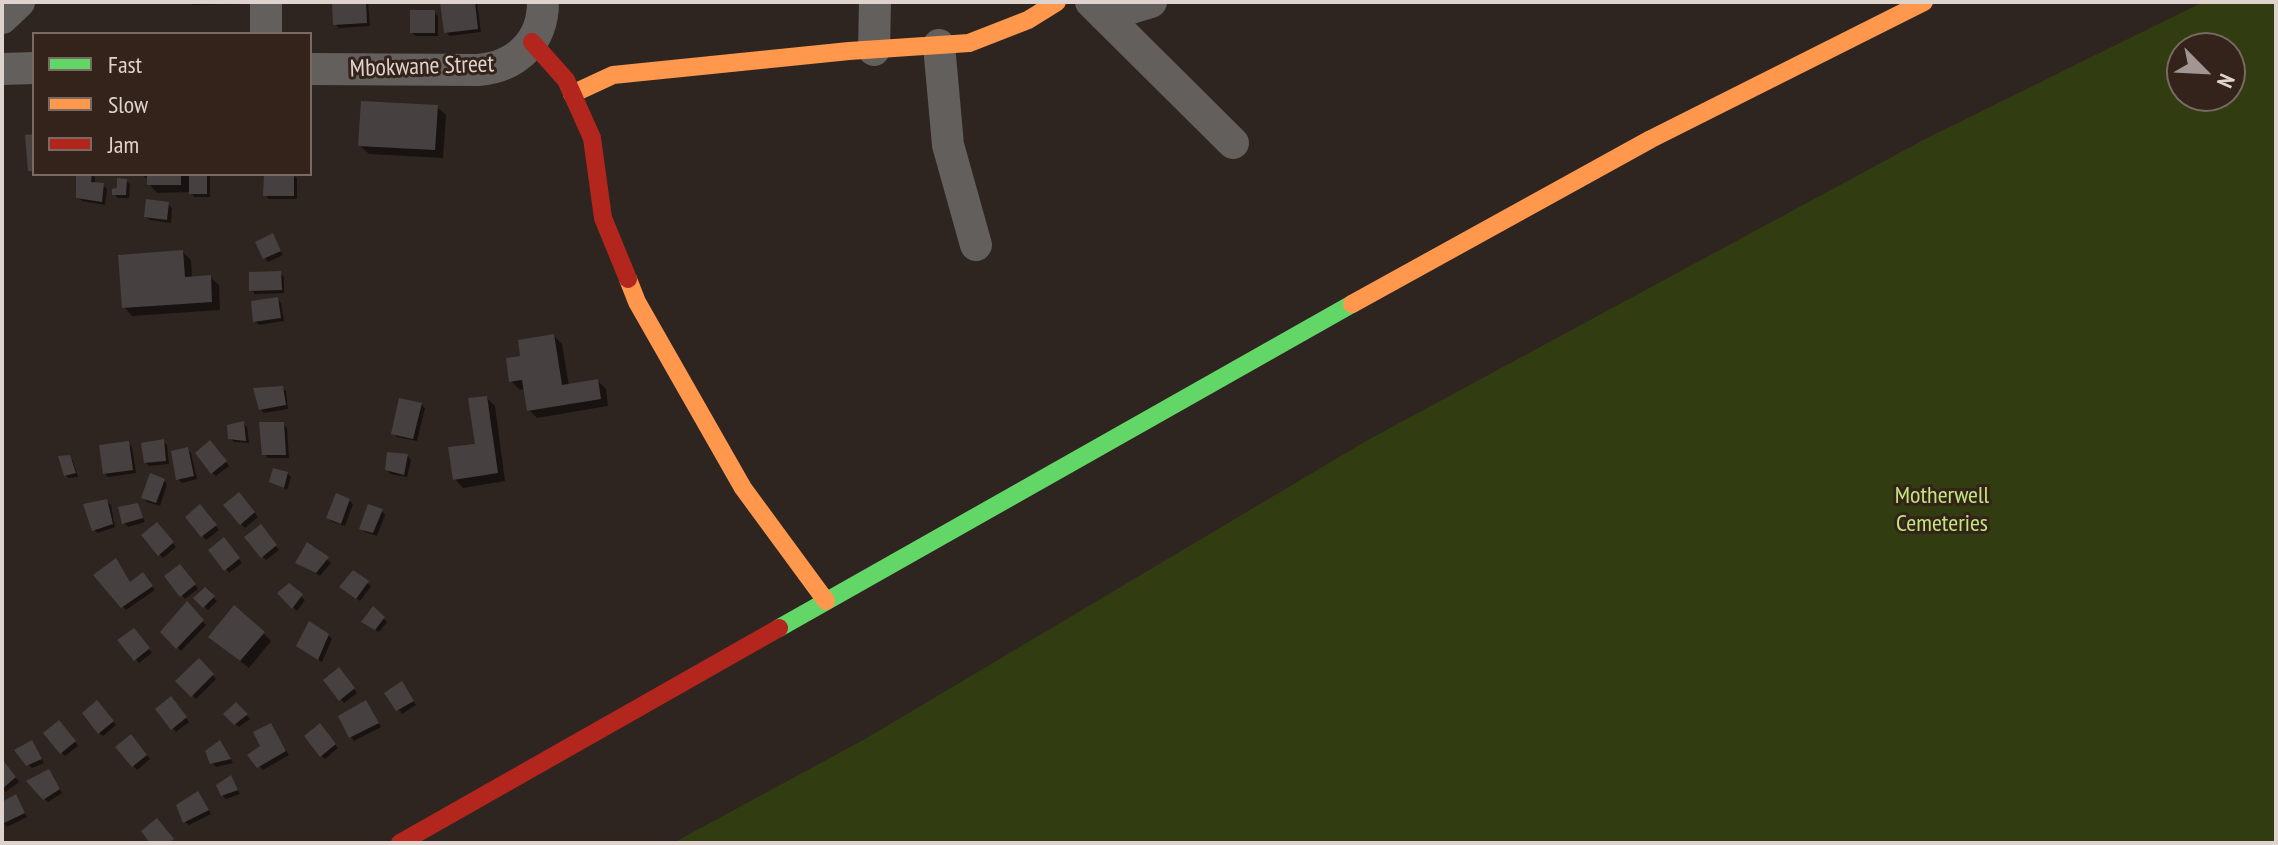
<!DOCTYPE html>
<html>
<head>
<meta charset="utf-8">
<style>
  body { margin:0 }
  #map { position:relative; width:2278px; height:845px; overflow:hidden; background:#2e2521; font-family:"PT Sans Narrow",sans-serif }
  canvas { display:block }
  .frame { position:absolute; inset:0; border:4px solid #dfd3ce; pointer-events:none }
  .legend { position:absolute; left:32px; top:32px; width:280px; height:144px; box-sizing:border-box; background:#34231b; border:2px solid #786963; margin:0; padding:10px 14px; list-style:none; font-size:24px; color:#dfd3ce }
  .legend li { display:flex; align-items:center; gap:16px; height:40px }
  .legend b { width:40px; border:2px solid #786963 }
  .north { position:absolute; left:2166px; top:32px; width:80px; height:80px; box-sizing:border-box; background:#34231b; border:2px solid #786963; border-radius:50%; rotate:114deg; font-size:22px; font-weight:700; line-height:32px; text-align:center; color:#dfd3ce }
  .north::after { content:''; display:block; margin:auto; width:28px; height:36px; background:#a19691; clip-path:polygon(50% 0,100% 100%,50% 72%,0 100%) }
</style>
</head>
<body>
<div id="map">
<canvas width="2278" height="845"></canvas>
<div class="frame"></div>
<ul class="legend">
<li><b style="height:10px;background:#63d668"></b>Fast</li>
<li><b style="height:10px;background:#ff974d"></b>Slow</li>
<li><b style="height:10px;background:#b3261e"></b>Jam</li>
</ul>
<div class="north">N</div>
</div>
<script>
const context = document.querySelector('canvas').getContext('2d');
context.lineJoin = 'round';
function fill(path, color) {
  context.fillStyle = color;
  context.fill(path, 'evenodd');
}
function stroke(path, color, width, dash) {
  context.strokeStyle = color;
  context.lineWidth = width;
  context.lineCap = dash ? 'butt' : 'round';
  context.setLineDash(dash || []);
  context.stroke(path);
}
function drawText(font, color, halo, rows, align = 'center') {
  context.font = font + ' "PT Sans Narrow",sans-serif';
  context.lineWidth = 6;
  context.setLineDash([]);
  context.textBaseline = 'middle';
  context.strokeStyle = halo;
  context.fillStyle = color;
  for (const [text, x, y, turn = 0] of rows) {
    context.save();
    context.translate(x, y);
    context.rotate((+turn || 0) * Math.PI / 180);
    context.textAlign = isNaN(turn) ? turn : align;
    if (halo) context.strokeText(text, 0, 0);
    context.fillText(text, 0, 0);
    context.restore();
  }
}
fill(new Path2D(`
  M2203,2H2276V843H673L865,739L1366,441L1927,138ZM2182,48H2230V96H2182Z`), '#313c11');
fill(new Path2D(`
  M189,2H245V4L192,5Z
  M334,2H368L370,26L339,28L335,24Z
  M442,2H477L481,32L450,36L446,32Z
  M434,12L438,16V36H416L412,33Z
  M437,107L446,115L443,158L369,154L360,146Z
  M92,174L95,178V184L103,185L107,189L105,205L82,201L78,198Z
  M140,174H210V197H195L190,192L157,193L149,184V180Z
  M266,174L293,175L297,178V199H269L265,195Z
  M126,181L130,184L129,198H118L114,194Z
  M168,204L172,208L171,223L150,220L146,217Z
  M272,235L283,255L268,262L265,258Z
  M183,252L191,260L192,278L210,277L219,285L220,310L132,316L124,307Z
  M280,273L284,277V293L255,294L251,290Z
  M277,299L281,303L284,321L259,325L255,321Z
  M554,336L562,344L569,386L598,381L606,389L608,406L537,418L529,410L525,389L520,390L511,381L523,358Z
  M282,388L286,391L288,409L264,413L260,409Z
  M487,398L495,406L505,481L463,488L455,479L477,445Z
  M421,404L425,408L417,441L397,437L393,433Z
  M244,424L247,427L249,443L234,442L230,438Z
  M283,424L287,428L289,458H268L264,454Z
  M163,441L167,445L169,464L149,466L145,462Z
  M128,443L132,447L136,473L108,477L104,473Z
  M214,447L229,466L216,476L212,473Z
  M187,449L191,453L197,479L182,483L178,479Z
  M408,456L411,460L407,477L390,474L387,470Z
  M69,457L73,461L78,477L69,478L65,475Z
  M287,473L291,477L287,490L271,481Z
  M164,480L167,484L160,506L147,502L144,498Z
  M243,498L258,517L245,528L241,524Z
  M349,500L353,504L345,526L332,522L329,518Z
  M107,501L111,505L115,527L98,533L94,530Z
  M137,505L145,522L128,527L124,523Z
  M204,510L219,530L206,540L187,517Z
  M382,511L385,515L377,536L365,532L361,528Z
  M160,528L176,547L163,558L159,554Z
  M264,531L279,550L266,560L263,557Z
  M227,544L242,563L229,573L226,569Z
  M308,545L331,563L320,576L298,563Z
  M116,561L131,584L146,579L155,590L126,610L122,606Z
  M183,570L198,589L185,599L182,595Z
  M367,583L371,586L360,601L345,590Z
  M289,586L305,600L297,611L280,594Z
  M205,590L217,601L208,610L196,598Z
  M187,604L206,625L181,651L163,632Z
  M373,609L387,622L379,632L367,625Z
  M263,633L271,641L249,668L219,645Z
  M137,634L152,653L139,663L120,641Z
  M328,635L332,639L322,662L302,649Z
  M199,661L216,679L196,699L178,681Z
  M342,674L357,693L344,703L325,681Z
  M405,688L416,705L402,714L387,693Z
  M174,703L189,722L176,732L157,709Z
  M236,704L250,719L239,727L225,714Z
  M101,706L116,725L103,736L99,733Z
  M369,706L381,727L354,741L351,737Z
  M271,725L289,755L263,770L250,756L262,746Z
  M63,726L78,746L65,756L61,752Z
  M323,729L338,748L325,759L321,755Z
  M135,740L150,759L137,770L118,747Z
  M32,742L44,763L32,768L28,764Z
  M223,746L233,763L216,767L212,763Z
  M2,761L19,782L6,792L2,789Z
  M49,771L62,793L48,802L29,782Z
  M231,778L240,794L226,799L222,795Z
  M16,797L27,817L7,827L2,821V805Z
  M201,798L211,814L189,825L185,822Z`), '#0007');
fill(new Path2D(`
  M332,2H366L367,23L333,25Z
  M440,2H475L478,29L444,33Z
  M410,10H435V33H410Z
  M361,101L438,105L435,150L358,146Z
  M34,134V171H28L25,135Z
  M76,174H92L91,182L104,183L102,202L76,198Z
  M147,174H181V185H147Z
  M189,174H207V194H189Z
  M264,174H294V196H263Z
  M117,178L127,179L126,195H112V189L117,188Z
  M146,199L169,202L167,220L144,217Z
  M273,233L281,251L263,259L255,242Z
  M183,250L185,277L211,275L212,302L122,308L118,255Z
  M281,271L282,290L249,291V272Z
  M278,297L281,318L253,322L251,301Z
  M554,334L562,385L598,379L601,399L527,411L522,380L509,382L506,358L520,356L518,340Z
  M283,386L286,405L259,410L253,388Z
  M487,396L498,473L453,480L448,447L475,444L468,398Z
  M399,398L422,403L413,439L391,434Z
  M244,421L246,441L228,439L227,425Z
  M259,422H284L286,455H262Z
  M164,439L166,461L144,463L141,443Z
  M210,440L227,461L211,474L195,453Z
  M129,441L133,470L103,474L99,445Z
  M188,447L194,476L176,480L171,451Z
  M387,452L408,454L404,475L385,470Z
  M70,455L76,473L64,476L58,456Z
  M273,468L288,472L284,488L269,482Z
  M150,473L165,479L156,503L141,498Z
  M239,492L255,512L240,525L223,505Z
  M336,493L350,499L341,524L326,518Z
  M107,499L113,524L92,531L83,504Z
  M138,503L143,518L122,524L118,507Z
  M200,504L217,525L201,537L185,517Z
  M368,504L383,509L373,533L359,529Z
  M157,522L174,542L158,556L141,535Z
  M261,524L277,545L261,558L244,537Z
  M224,537L240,558L224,571L208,550Z
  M307,542L329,557L316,573L295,563Z
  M116,558L130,582L143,572L153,586L121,608L93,575Z
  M180,564L196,584L180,597L164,576Z
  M353,570L369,581L356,599L339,587Z
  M289,583L303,594L292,609L277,593Z
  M205,587L215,596L203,608L193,598Z
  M187,601L204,620L176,649L160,632Z
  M234,605L265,632L240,661L208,637Z
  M373,606L385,617L375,630L361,622Z
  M309,621L329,634L318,660L296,646Z
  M134,628L150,648L134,661L117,640Z
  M199,658L214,674L191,697L175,681Z
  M339,667L355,688L339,701L323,680Z
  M402,681L414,701L396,711L384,693Z
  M171,696L187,717L171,730L155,709Z
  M97,700L114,721L98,734L82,713Z
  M366,700L379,723L349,738L338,716Z
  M236,702L248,714L234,725L223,714Z
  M59,720L76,741L60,754L43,733Z
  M271,723L286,751L257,768L247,755L260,746L253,732Z
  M320,723L336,744L320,757L304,736Z
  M131,734L147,755L132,767L115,747Z
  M32,740L42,759L26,766L14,750Z
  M220,740L231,759L210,764L205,751Z
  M2,759L16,777L2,789Z
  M49,769L60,789L43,800L26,781Z
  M231,775L238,790L221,796L216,785Z
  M198,791L209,810L183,823L176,805Z
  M16,794L25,813L2,824V802Z
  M157,818L174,839L169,843H150L141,831Z`), '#464041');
stroke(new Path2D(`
  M1091,2L1233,143
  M1105,16L1151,2
  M2,18L19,2
  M266,34V2
  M939,45L948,145L976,245
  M874,50L875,2
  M2,69L34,68
  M310,69L478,70C516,67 543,42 543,2`), '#635f5c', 32);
stroke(new Path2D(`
  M779,628L1352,304`), '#63d668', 18);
stroke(new Path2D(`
  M572,94L613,75L849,51L969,43L1028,20L1057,2
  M628,279L637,302L743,488L826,601
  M1352,304L1651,139L1924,2`), '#ff974d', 18);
stroke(new Path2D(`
  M532,42L566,80L592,138L603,218L628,279
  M400,843L779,628`), '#b3261e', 18);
drawText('24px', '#dfd3ce', '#34231b', [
  ["Mbokwane Street",422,67,-2]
]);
drawText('24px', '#c1e77a', '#34231b', [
  ["Motherwell",1942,496],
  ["Cemeteries",1942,524]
]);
</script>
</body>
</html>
